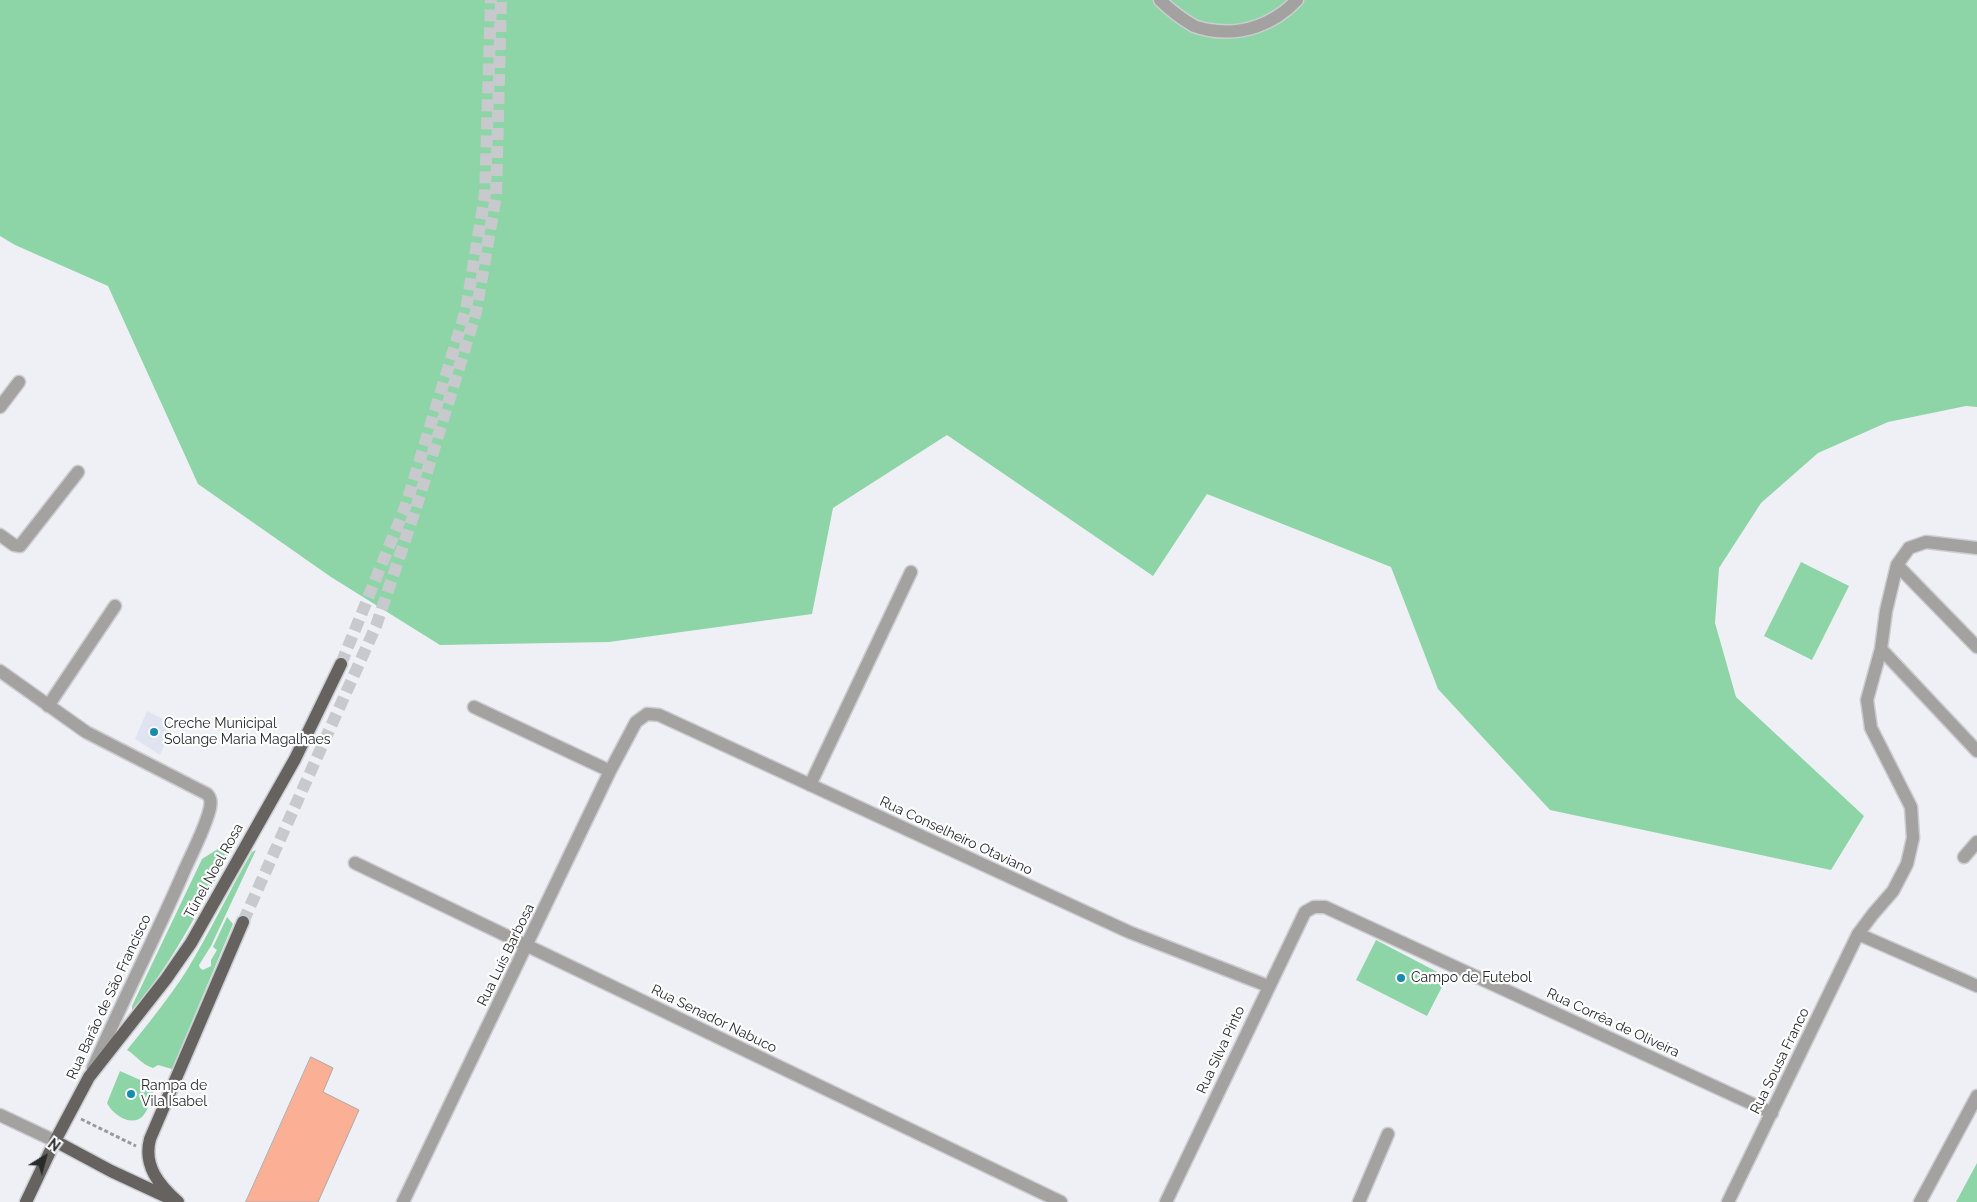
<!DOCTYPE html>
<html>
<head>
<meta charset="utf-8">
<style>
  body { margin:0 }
  #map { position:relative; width:1977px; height:1202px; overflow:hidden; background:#eef0f5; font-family:Raleway,sans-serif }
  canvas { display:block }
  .north { position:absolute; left:20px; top:1132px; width:50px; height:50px; -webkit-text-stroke:4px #fdfdfe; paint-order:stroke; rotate:37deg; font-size:14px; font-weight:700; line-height:20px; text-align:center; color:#2a2b2c }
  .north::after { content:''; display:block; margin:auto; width:18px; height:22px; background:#2a2b2c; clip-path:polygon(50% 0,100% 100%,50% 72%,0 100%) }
</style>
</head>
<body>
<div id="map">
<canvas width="1977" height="1202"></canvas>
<div class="north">N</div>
</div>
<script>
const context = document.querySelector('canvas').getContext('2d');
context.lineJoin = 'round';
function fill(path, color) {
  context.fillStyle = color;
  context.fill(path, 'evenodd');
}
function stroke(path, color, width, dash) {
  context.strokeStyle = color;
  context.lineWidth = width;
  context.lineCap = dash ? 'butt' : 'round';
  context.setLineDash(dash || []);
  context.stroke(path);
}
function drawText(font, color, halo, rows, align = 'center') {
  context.font = font + ' Raleway,sans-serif';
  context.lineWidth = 4.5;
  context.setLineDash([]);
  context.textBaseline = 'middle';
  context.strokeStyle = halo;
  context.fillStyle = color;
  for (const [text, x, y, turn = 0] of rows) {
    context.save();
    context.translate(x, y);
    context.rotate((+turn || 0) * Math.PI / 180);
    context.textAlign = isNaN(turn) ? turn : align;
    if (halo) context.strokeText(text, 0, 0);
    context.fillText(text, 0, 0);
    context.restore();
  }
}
fill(new Path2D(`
  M147,711L173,724L160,755L135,739Z`), '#e0e4f0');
fill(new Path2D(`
  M0,0H1977V407L1966,406L1888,422L1818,453L1761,503L1719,568L1715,623L1736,697L1864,816L1831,870L1550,810L1438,689L1391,567L1207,494L1153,576L947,435L833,508L812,614L609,642L440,645L331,577L198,484L108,286L15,245L0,236Z
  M1801,562L1849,586L1812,660L1764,636Z
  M233,828L241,833C206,893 178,958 132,1010V1006L202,859L224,845Z
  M256,850L211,946L199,965L200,968L203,970L211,966V960L217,950L213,947L227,917L233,924L172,1069L158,1065L153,1068C142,1065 137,1056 127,1050C148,1024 169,998 187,970C210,932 229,891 252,852Z
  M1376,940L1447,977L1427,1016L1356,980Z
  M120,1071L156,1087C152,1095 149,1109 143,1116C132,1128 112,1114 107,1103Z
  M1977,1163V1202H1956Z`), '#8dd5a7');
const building = new Path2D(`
  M311,1057L333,1068L323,1092L359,1110L318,1202H246Z`);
fill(building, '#fbaf95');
stroke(building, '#aea8a6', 1);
stroke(new Path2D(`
  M341,664L406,505L466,310L485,195L491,0
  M243,922L376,626L416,508L476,312L496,196L501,0`), '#c7c9cd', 12, [12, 6]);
const minor = new Path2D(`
  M1160,0C1170,10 1182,19 1194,26C1199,28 1204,29 1209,30C1243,36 1274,24 1297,0
  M0,407L19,382
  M0,535L14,545L20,546L78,472
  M1897,565L1977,647
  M1881,649L1977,751
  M0,671L86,732L207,794C211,798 211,802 210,808C205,830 190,856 181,878C153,942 121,1004 93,1068
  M48,706L115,606
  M474,707L610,771
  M810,785L911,572
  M1964,857L1977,842
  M355,863L1061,1202
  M1858,934L1977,986
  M0,1115L55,1141
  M403,1202L610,771L636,722L647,714L659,715L1129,932L1268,986
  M1166,1202L1305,912L1314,907H1325L1772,1113
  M1359,1202L1388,1134
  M1728,1202L1858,934L1873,914L1893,891L1907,864L1913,838L1911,807L1871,728L1867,700L1881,649L1886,611L1897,565L1909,548L1926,542L1977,548
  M1920,1202L1977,1096`);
const major = new Path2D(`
  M55,1141L111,1171L169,1198
  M26,1202L55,1141L89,1077L166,979L191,943L295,759L341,664
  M178,1202C159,1185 143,1166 150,1139L243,922`);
stroke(minor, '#cbcdd1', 15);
stroke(major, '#cbcdd1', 15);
stroke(new Path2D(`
  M81,1119L136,1146`), '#999a9e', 3, [4, 2.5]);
stroke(minor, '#a4a2a1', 12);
stroke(major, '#666260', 12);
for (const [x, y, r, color] of [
  [154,732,5,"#168caf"],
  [1401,978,5,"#168caf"],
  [131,1094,5,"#168caf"]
]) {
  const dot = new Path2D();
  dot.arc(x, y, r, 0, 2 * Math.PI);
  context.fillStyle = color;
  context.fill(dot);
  stroke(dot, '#fdfdfe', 2);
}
drawText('14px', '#2a2b2c', '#fdfdfe', [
  ["Creche Municipal",164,724],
  ["Solange Maria Magalhaes",164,740],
  ["Campo de Futebol",1411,978],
  ["Rampa de",141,1086],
  ["Vila Isabel",141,1102]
], 'left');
drawText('14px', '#2a2b2c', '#fdfdfe', [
  ["Rua Conselheiro Otaviano",956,836,25],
  ["Túnel Noel Rosa",214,871,-61],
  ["Rua Luís Barbosa",506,955,-64],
  ["Rua Barão de São Francisco",109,997,-65],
  ["Rua Senador Nabuco",714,1019,26],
  ["Rua Corrêa de Oliveira",1613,1023,25],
  ["Rua Silva Pinto",1221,1050,-65],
  ["Rua Sousa Franco",1780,1061,-64]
]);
</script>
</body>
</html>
